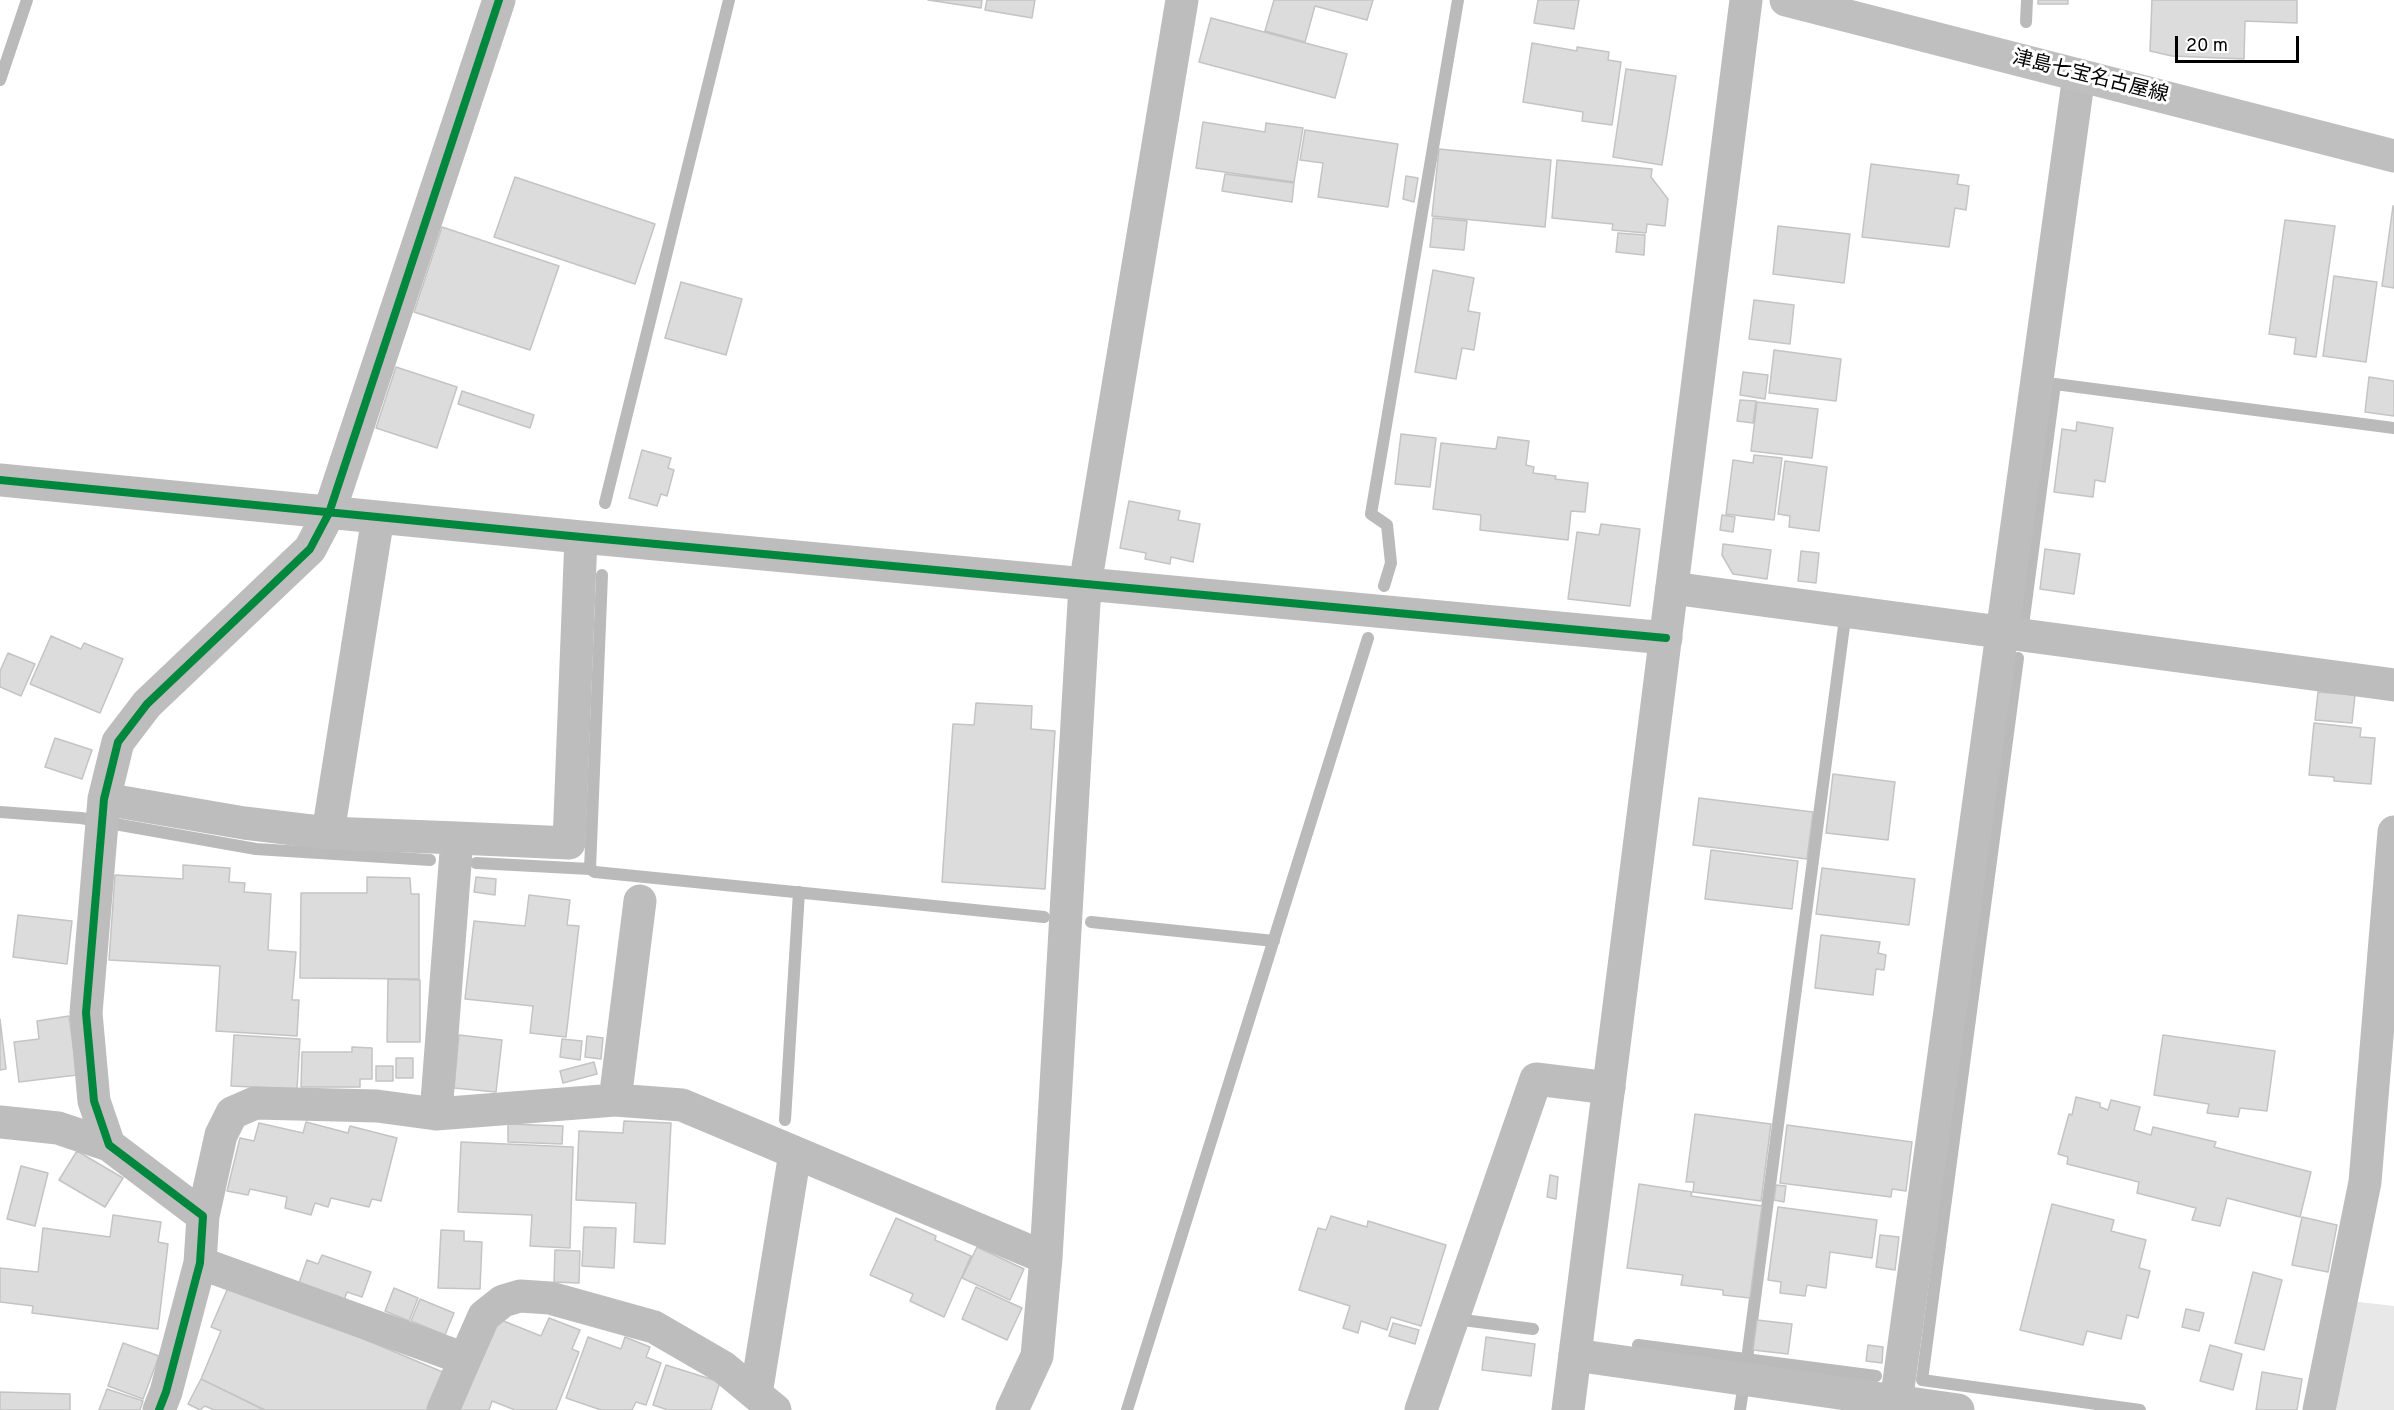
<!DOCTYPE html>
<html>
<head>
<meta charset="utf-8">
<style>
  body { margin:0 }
  #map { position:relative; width:2394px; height:1410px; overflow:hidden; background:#fff; font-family:Overpass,sans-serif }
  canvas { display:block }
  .scale { position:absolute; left:2175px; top:36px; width:124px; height:27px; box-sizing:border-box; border:3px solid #000; border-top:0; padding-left:8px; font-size:18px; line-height:21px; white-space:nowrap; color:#000; -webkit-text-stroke:4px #fff; paint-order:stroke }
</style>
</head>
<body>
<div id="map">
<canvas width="2394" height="1410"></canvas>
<div class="scale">20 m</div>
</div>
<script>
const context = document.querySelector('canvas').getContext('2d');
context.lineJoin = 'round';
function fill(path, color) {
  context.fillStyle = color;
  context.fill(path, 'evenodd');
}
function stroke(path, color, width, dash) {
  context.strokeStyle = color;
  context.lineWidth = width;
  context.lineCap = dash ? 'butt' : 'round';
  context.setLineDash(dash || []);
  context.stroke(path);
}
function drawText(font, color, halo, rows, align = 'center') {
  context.font = font + ' Overpass,"Noto Sans JP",sans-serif';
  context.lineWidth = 6;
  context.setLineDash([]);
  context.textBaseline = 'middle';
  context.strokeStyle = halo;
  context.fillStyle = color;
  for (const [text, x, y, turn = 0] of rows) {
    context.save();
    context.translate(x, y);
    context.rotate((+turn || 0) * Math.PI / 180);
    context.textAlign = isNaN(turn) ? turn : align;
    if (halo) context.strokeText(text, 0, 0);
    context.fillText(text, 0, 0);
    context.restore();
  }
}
fill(new Path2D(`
  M2350,1301L2394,1306V1410H2329Z`), '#e8e8e8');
stroke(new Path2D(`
  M2026,22L2027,0
  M0,80L27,0
  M605,503L729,0
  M1384,586L1391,563L1387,525L1371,514L1458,0
  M2024,618L2055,384L2394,428
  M2018,658L1922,1380L2140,1410
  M0,812L81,818L256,849L430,860
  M476,863L590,869L602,575
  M590,869L595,872L1044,917
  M1091,922L1274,941
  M785,1120L799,892
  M1460,1329L1463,1320L1533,1329
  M1638,1345L1876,1376
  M1747,1359L1844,626
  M1127,1410L1368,638
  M1740,1410L1742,1396`), '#bababa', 12);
const building = new Path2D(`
  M928,0H982L981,8Z
  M987,0H1035L1032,18L985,10Z
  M1274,0H1373L1367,20L1315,6L1305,42L1265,31Z
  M1538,0H1579L1574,29L1534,23Z
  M2038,0H2068V4H2038Z
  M2152,0H2297V23L2245,21L2244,59L2172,56L2150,51Z
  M1211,18L1347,54L1335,98L1199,62Z
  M1532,43L1577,51V47L1609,52L1608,60L1621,62L1612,125L1582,121L1583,112L1523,102Z
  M1626,69L1676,76L1662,165L1613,157Z
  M1203,122L1265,132L1266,123L1303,128L1294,182L1196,168Z
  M1305,130L1398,144L1388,207L1318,197L1323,163L1300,160Z
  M1439,149L1551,160L1545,227L1432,216Z
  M1557,160L1652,169L1651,177L1668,199L1665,226L1647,224L1646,233L1612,230L1613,224L1552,218Z
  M1871,164L1959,175L1957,184L1969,186L1966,210L1955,208L1949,247L1862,237Z
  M1225,174L1294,183L1292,202L1222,191Z
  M1406,176L1418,178L1414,202L1403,199Z
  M515,177L655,224L635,284L494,237Z
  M2393,206H2394V288L2382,286Z
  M1433,218L1467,221L1464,250L1430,247Z
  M2285,220L2335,226L2316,357L2294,354L2296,338L2269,334Z
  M1778,226L1850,234L1844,283L1773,274Z
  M442,227L559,266L530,350L414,312Z
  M1618,233L1645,235L1644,255L1616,252Z
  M1433,270L1474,278L1468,311L1480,313L1474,350L1462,348L1456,379L1415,372Z
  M2334,276L2377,282L2366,362L2323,356Z
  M681,282L742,299L726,355L665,338Z
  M1754,300L1794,305L1790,344L1749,339Z
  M1774,350L1841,359L1836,401L1769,393Z
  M396,367L457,387L437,448L376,428Z
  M1743,372L1768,375L1765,399L1740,395Z
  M2369,377L2394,381V416L2365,412Z
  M462,391L534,415L530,428L458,404Z
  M1740,400L1756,401L1753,423L1737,421Z
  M1757,402L1818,409L1812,458L1751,451Z
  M2077,422L2113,428L2105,482L2095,480L2093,497L2054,492L2062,429L2076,431Z
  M1401,434L1436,438L1430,487L1395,484Z
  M1498,437L1529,441L1526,465L1534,467L1533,473L1556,476L1555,479L1588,483L1585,512L1571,511L1568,540L1480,530L1481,515L1433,509L1441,443L1496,449Z
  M642,450L671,458L668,468L674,470L667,496L661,494L657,506L629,498Z
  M1754,455L1782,458L1774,520L1726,514L1733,460L1753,463Z
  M1785,461L1827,467L1819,531L1789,527L1790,516L1778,514Z
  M1129,501L1180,511L1178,520L1200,524L1193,562L1171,557L1170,564L1145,559L1146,553L1120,548Z
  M1722,515L1735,517L1733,532L1720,530Z
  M1601,524L1640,529L1630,606L1568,599L1577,532L1599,535Z
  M1723,544L1771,550L1767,579L1733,574L1722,555Z
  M2045,549L2080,554L2074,594L2040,589Z
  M1801,551L1819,553L1816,583L1798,581Z
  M51,636L81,649L84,643L123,659L100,713L30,684Z
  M8,653L35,664L21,696L0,687V671Z
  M2318,692L2355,695L2352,723L2315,720Z
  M976,703L1032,706L1031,729L1055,731L1045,889L942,882L953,724L974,725Z
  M2314,723L2361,728L2360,737L2375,738L2371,784L2334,781V777L2309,775Z
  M55,738L92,750L82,779L45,767Z
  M1833,774L1895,782L1888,840L1826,833Z
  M1699,798L1813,812L1807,859L1693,845Z
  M1711,850L1798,861L1792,909L1705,899Z
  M183,865L230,868L229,882L245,883L244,892L271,894L268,950L296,952L292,1000H299L297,1036L216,1031L220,966L109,960L115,875L183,879Z
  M1822,868L1915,879L1909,925L1816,914Z
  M367,877L410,878L411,894H419V979L300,978L301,893H367Z
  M476,877L496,879L495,895L474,892Z
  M529,895L570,900L567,925L579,926L566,1037L530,1033L533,1006L465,999L474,921L525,926Z
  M18,915L72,921L67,964L13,957Z
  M1821,935L1880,942L1878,953L1886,955L1884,970L1876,969L1873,995L1815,988Z
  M388,979L420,980V1042H387Z
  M69,1016L77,1075L19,1082L14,1042L39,1039L37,1021Z
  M0,1019L6,1069L0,1070Z
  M234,1035L300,1039L297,1089L231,1086Z
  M459,1035L502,1040L496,1092L454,1088Z
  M2163,1035L2275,1051L2267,1111L2240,1108L2238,1117L2207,1113L2209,1104L2154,1095Z
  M587,1036L603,1038L601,1059L585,1057Z
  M562,1039L582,1041L580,1060L560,1057Z
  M352,1047L372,1048V1079H360V1087H301L302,1052H352Z
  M396,1058H413V1078H396Z
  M594,1062L597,1074L563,1083L560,1071Z
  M376,1066H393V1081H376Z
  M2076,1097L2100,1103V1107L2108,1110L2111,1100L2140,1107L2134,1130L2151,1135L2153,1127L2216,1142L2214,1147L2311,1172L2300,1217L2227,1198L2220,1226L2192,1220L2196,1208L2137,1193L2139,1182L2067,1164L2068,1157L2058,1154L2069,1114L2072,1115Z
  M1695,1114L1771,1124L1761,1201L1693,1192L1694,1182H1686Z
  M624,1121L671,1123L665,1244L634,1242L636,1203L576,1200L579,1131L623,1133Z
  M306,1122L348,1133L350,1126L397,1138L381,1201L372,1199L369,1207L331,1198L328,1207L315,1203L311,1215L285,1208L287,1197L250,1189L248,1195L227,1191L240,1138L254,1141L259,1123L303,1133Z
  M508,1124L563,1126L562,1144L508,1142Z
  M1787,1125L1912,1142L1906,1191L1892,1189L1891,1197L1780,1183Z
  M461,1142L573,1147L570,1248L530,1246L532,1215L458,1212Z
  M77,1151L123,1178L105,1207L59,1180Z
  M21,1166L48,1173L35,1226L7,1219Z
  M1550,1175L1558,1177L1556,1199L1547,1197Z
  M1639,1184L1692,1192L1691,1196L1762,1206L1750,1298L1723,1295V1290L1681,1285L1683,1275L1627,1268Z
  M1776,1185L1786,1186L1784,1202L1774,1200Z
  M2052,1204L2114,1220L2111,1231L2146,1240L2139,1268L2150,1271L2138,1318L2127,1315L2121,1339L2087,1331L2083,1345L2020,1330Z
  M1778,1207L1877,1220L1872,1258L1830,1252L1826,1288L1807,1285L1805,1296L1780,1293L1781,1282L1768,1280Z
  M113,1215L161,1222L158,1242L168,1244L158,1329L32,1313L33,1306L0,1302V1268L38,1272L43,1228L110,1237Z
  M1331,1216L1367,1227L1368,1221L1446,1245L1421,1326L1391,1317L1387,1330L1361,1321L1358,1333L1343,1328L1350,1306L1299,1290L1318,1228L1326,1230Z
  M2302,1217L2337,1225L2328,1272L2292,1265Z
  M896,1218L936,1236L935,1240L971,1256L944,1317L910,1301L913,1294L870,1275Z
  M584,1227L616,1228L614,1268L582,1266Z
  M441,1230L464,1231V1241L482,1242L480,1289L438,1288Z
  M1880,1235L1899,1237L1895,1270L1876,1267Z
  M977,1247L1024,1269L1010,1300L962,1278Z
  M555,1250L580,1251L579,1283L554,1282Z
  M322,1255L371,1272L362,1297L347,1292L344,1300L299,1283L307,1260L318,1264Z
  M2253,1272L2282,1280L2264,1350L2235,1343Z
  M230,1283L445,1373L430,1410H265L201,1379L221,1331L211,1327Z
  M976,1287L1022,1308L1007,1340L962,1319Z
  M394,1288L418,1298L409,1321L385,1311Z
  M420,1299L454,1313L445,1335L411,1321Z
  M2186,1309L2204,1313L2199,1331L2182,1327Z
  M496,1318L541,1336L549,1318L580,1330L572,1349L579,1352L556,1410H515L492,1401L489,1410H458Z
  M1757,1320L1792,1324L1788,1354L1753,1350Z
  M1393,1323L1419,1330L1415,1344L1389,1336Z
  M588,1337L621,1349L625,1337L650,1347L646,1357L661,1363L646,1405L636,1402L632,1410H601L566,1398Z
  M1486,1337L1535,1344L1531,1376L1482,1370Z
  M123,1343L159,1356L143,1399L108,1386Z
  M1868,1345L1883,1347L1882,1363L1866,1361Z
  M2210,1345L2242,1354L2233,1390L2200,1381Z
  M666,1365L720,1382L711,1410H668L653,1405Z
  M2262,1372L2302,1379L2297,1410H2256Z
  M201,1379L264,1410H214L205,1406L200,1410L188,1404Z
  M107,1389L143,1401L140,1410H99Z
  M0,1392L70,1394V1410H0Z`);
fill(building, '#dcdcdc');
stroke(building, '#c4c4c4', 1.5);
stroke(new Path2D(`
  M0,480L581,537L1666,638
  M1672,588L2394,685
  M104,799L244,823L328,833L457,838L436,1114
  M328,833L378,517
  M457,838L569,843L581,537
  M615,1100L640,901
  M0,1122L58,1128L109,1145
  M203,1216L221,1135L232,1113L255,1103L377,1106L436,1114L615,1100L682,1105L1046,1258
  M200,1263L465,1359L443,1410
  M1575,1355L1958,1410
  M465,1359L484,1316L503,1301L520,1296L550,1298L654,1327L723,1367L775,1410
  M756,1394L795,1153
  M159,1410L166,1392L200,1263L203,1216L109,1145L94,1101L86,1013L104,799L118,742L147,704L310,549L329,513L499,0
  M1012,1410L1037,1356L1046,1258L1085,585L1182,0
  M1421,1410L1536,1079L1609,1088
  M1895,1410L2079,75
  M2319,1410L2365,1182L2394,832`), '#bdbdbd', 33);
stroke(new Path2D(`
  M1568,1410L1746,0`), '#bdbdbd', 33);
stroke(new Path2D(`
  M1786,0L2394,156`), '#bfbfbf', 33);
stroke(new Path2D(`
  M0,480L581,537L1666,638
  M159,1410L166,1392L200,1263L203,1216L109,1145L94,1101L86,1013L104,799L118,742L147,704L310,549L329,513L499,0`), '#00873e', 8);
drawText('20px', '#000', '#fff', [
  ["津島七宝名古屋線",2090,78,14]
]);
</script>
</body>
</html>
